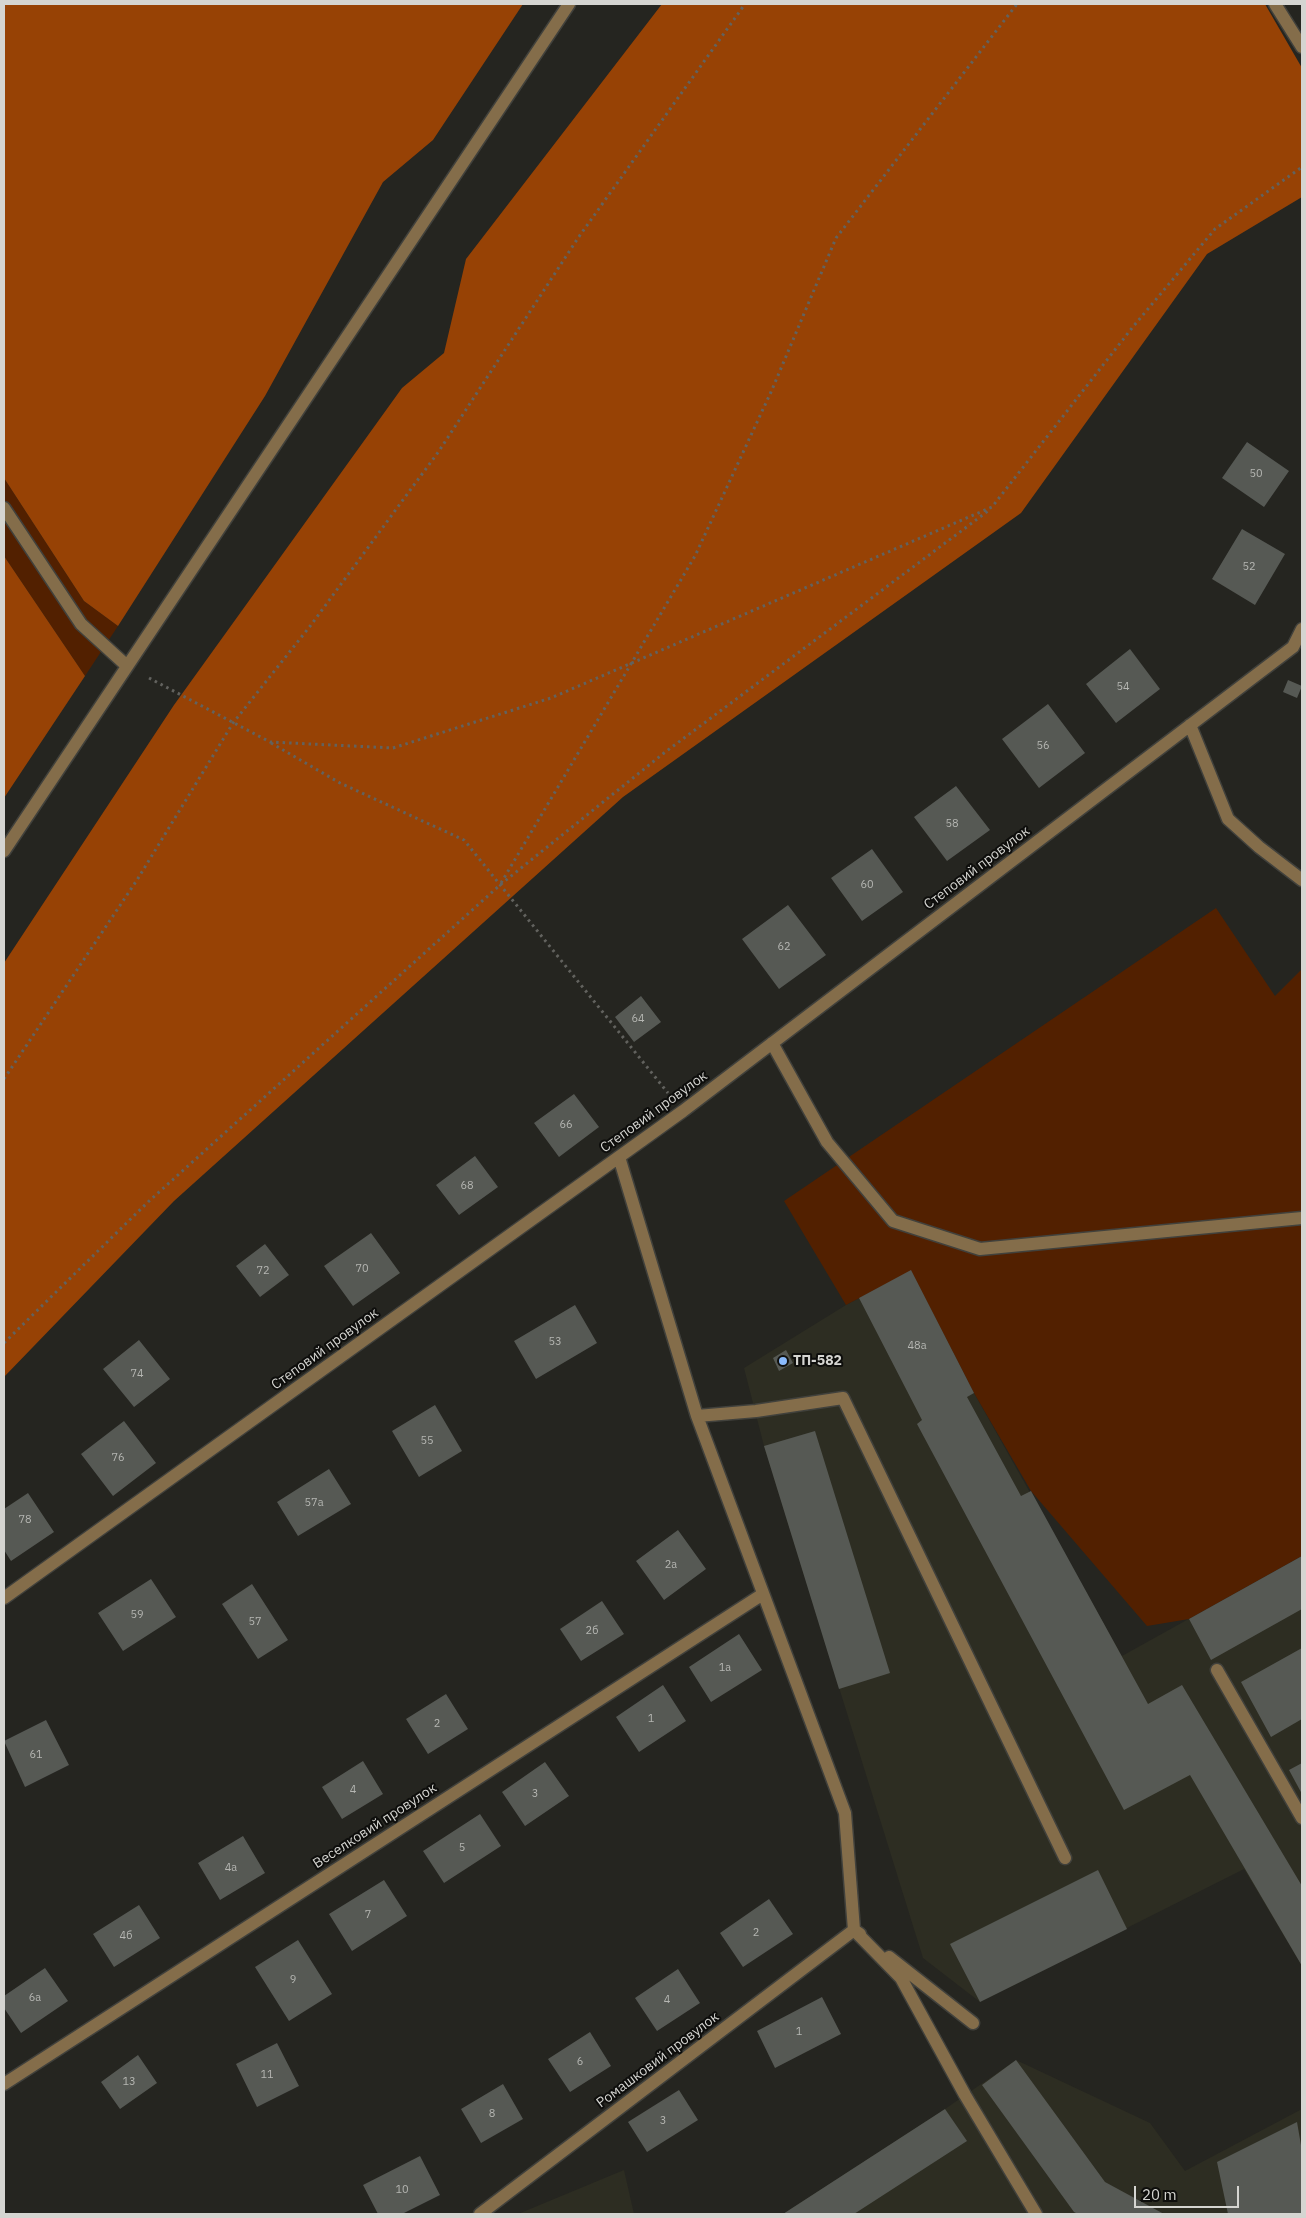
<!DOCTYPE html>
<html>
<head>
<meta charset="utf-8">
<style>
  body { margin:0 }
  #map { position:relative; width:1306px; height:2218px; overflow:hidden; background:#252520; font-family:"IBM Plex Sans",sans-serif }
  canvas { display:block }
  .frame { position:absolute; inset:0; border:5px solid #d5d5d1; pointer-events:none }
  .scale { position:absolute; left:1134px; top:2186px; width:105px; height:22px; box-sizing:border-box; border:2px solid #d5d5d1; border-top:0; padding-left:6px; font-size:15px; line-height:18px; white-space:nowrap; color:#d5d5d1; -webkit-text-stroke:4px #0e0e0c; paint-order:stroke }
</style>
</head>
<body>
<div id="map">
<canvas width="1306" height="2218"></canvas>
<div class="frame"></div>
<div class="scale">20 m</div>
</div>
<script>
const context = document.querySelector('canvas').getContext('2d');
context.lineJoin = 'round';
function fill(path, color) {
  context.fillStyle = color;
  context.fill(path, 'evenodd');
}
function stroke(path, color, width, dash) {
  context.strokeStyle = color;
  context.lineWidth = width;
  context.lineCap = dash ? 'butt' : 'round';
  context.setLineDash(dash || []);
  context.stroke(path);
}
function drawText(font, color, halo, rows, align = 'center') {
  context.font = font + ' "IBM Plex Sans",sans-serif';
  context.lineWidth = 4;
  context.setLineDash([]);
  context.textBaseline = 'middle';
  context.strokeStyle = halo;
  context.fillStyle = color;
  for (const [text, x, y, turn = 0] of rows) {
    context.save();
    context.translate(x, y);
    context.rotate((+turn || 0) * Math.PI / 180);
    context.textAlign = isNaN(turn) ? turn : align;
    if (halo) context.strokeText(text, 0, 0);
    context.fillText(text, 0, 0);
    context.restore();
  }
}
fill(new Path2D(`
  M911,1270L974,1393L1122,1656L1302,1556V1966L1244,1869L980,2002L923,1958L764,1446L744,1368L846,1305Z
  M1016,2060L1150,2123L1185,2171L1302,2109V2214H783L945,2109Z
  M624,2170L634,2214H518Z`), '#2d2d22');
fill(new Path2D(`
  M4,478L84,601L118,626L85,676L4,556Z
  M1216,908L1275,996L1302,969V1556L1189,1619L1147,1626L1031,1491L974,1393L911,1271L846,1305L784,1201Z`), '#522000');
fill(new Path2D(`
  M4,4H523L433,140L383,182L265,396L118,626L84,601L4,478Z
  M662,4H1265L1302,68V197L1207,254L1021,513L623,797L174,1201L4,1377V963L174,705L402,388L444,353L466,259Z
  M4,556L85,676L4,798Z`), '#974205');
fill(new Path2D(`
  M1247,442L1289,471L1264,507L1222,478Z
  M1242,529L1285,554L1255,605L1212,579Z
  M1130,649L1160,689L1116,723L1086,684Z
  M1288,680L1302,686L1297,698L1283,692Z
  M1048,704L1085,753L1039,788L1002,739Z
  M956,786L990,830L947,861L914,817Z
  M872,849L903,892L862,921L831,878Z
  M788,905L826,955L779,989L742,939Z
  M641,996L661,1022L634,1042L615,1017Z
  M574,1094L599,1127L559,1157L534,1123Z
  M475,1156L498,1187L459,1215L436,1185Z
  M371,1233L400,1273L353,1306L324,1266Z
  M265,1244L289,1275L260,1297L236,1266Z
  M911,1270L974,1393L967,1397L1021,1496L1031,1491L1148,1704L1182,1685L1302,1886V1966L1190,1775L1124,1810L917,1424L922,1420L859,1298Z
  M575,1305L597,1343L536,1379L514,1341Z
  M139,1340L170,1379L134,1407L103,1369Z
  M786,1350L793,1363L779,1371L773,1358Z
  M435,1405L462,1451L419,1477L392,1431Z
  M124,1421L156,1463L113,1496L81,1454Z
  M815,1431L890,1673L839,1689L764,1446Z
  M329,1469L351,1504L298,1536L277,1502Z
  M28,1493L54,1532L11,1561L4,1550V1509Z
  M678,1530L706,1569L664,1600L636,1561Z
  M1302,1556V1609L1211,1660L1189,1619Z
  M151,1579L176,1617L123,1651L98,1613Z
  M252,1584L288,1640L258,1659L222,1604Z
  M602,1601L624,1634L581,1661L560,1629Z
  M739,1634L762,1670L711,1702L689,1667Z
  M1302,1648V1719L1271,1737L1241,1682Z
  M663,1685L686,1721L639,1752L616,1717Z
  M446,1694L468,1729L428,1754L406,1719Z
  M46,1720L69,1765L25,1787L4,1741Z
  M363,1761L383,1794L342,1819L322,1787Z
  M545,1762L569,1796L525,1826L502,1792Z
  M1302,1763V1794L1289,1770Z
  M480,1814L501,1846L444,1883L423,1851Z
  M243,1836L265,1873L220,1900L198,1863Z
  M1098,1870L1127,1929L980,2002L950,1944Z
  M384,1880L407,1916L352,1951L329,1914Z
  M769,1899L793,1934L743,1967L720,1933Z
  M139,1905L160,1938L114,1967L93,1934Z
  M298,1940L332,1994L289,2021L255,1967Z
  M45,1968L68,2001L21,2033L4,2008V1996Z
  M678,1969L700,2003L657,2031L635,1998Z
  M822,1997L841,2034L775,2068L757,2031Z
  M590,2032L611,2066L570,2092L548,2059Z
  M277,2043L299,2086L257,2107L236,2064Z
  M138,2055L157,2083L120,2109L101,2082Z
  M1016,2060L1105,2182L1164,2214H1078L1074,2212L982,2085Z
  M503,2084L523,2119L481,2143L461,2109Z
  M679,2090L698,2120L647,2152L628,2122Z
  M945,2109L967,2141L854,2214H783Z
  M1297,2122L1302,2151V2214H1228L1217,2162Z
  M420,2156L440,2195L402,2214H378L363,2185Z`), '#565954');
const minor = new Path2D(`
  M1275,4L1302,47
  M4,508L81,624L127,666
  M1190,725L1228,819L1259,847L1302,880
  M4,851L569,4
  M772,1043L827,1142L893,1221L980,1249L1302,1218
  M619,1157L697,1416L845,1813L854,1930L901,1978L965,2095L1036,2214
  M697,1416L756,1411L843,1398L1065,1858
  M4,1598L683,1111L1293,647L1302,629
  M1217,1670L1302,1818
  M889,1957L973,2023
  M4,2084L763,1594
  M480,2214L854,1930L860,1934`);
stroke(minor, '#41413c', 15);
stroke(new Path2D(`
  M149,678L270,742L393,748L551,698L992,507L1132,328L1215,229L1302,167
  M271,743L340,783L464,840L668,1093
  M501,883L695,556L771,392L836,238L1017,4
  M4,1079L137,880L233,723L311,625L439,451L578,238L745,4
  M4,1343L148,1202L500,885L664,753L988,511`), '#62625e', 3, [2.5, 4]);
stroke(minor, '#846d4a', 12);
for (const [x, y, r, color] of [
  [783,1361,5,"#8abafc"]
]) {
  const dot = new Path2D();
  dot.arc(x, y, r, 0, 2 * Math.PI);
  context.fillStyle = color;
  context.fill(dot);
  stroke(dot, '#0e0e0c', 2);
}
drawText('11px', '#b5b6b2', null, [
  ["50",1256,474],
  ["52",1249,567],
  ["54",1123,687],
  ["56",1043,746],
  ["58",952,824],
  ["60",867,885],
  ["62",784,947],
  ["64",638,1019],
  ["66",566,1125],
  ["68",467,1186],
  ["70",362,1269],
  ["72",263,1271],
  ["53",555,1342],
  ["48а",917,1346],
  ["74",137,1374],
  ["55",427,1441],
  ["76",118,1458],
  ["57а",314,1503],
  ["78",25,1520],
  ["2а",671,1565],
  ["59",137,1615],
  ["57",255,1622],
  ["2б",592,1631],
  ["1а",725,1668],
  ["1",651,1719],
  ["2",437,1724],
  ["61",36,1755],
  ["4",353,1790],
  ["3",535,1794],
  ["5",462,1848],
  ["4а",231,1868],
  ["7",368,1915],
  ["2",756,1933],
  ["4б",126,1936],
  ["9",293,1980],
  ["6а",35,1998],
  ["4",667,2000],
  ["1",799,2032],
  ["6",580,2062],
  ["11",267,2075],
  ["13",129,2082],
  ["8",492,2114],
  ["3",663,2121],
  ["10",402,2190]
]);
drawText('14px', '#d5d5d1', '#0e0e0c', [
  ["Степовий провулок",977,868,-37],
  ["Степовий провулок",654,1112,-36],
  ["Степовий провулок",325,1349,-36],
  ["Веселковий провулок",375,1826,-33],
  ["Ромашковий провулок",658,2060,-37]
]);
drawText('bold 14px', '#d5d5d1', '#0e0e0c', [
  ["ТП-582",793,1361]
], 'left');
</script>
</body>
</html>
